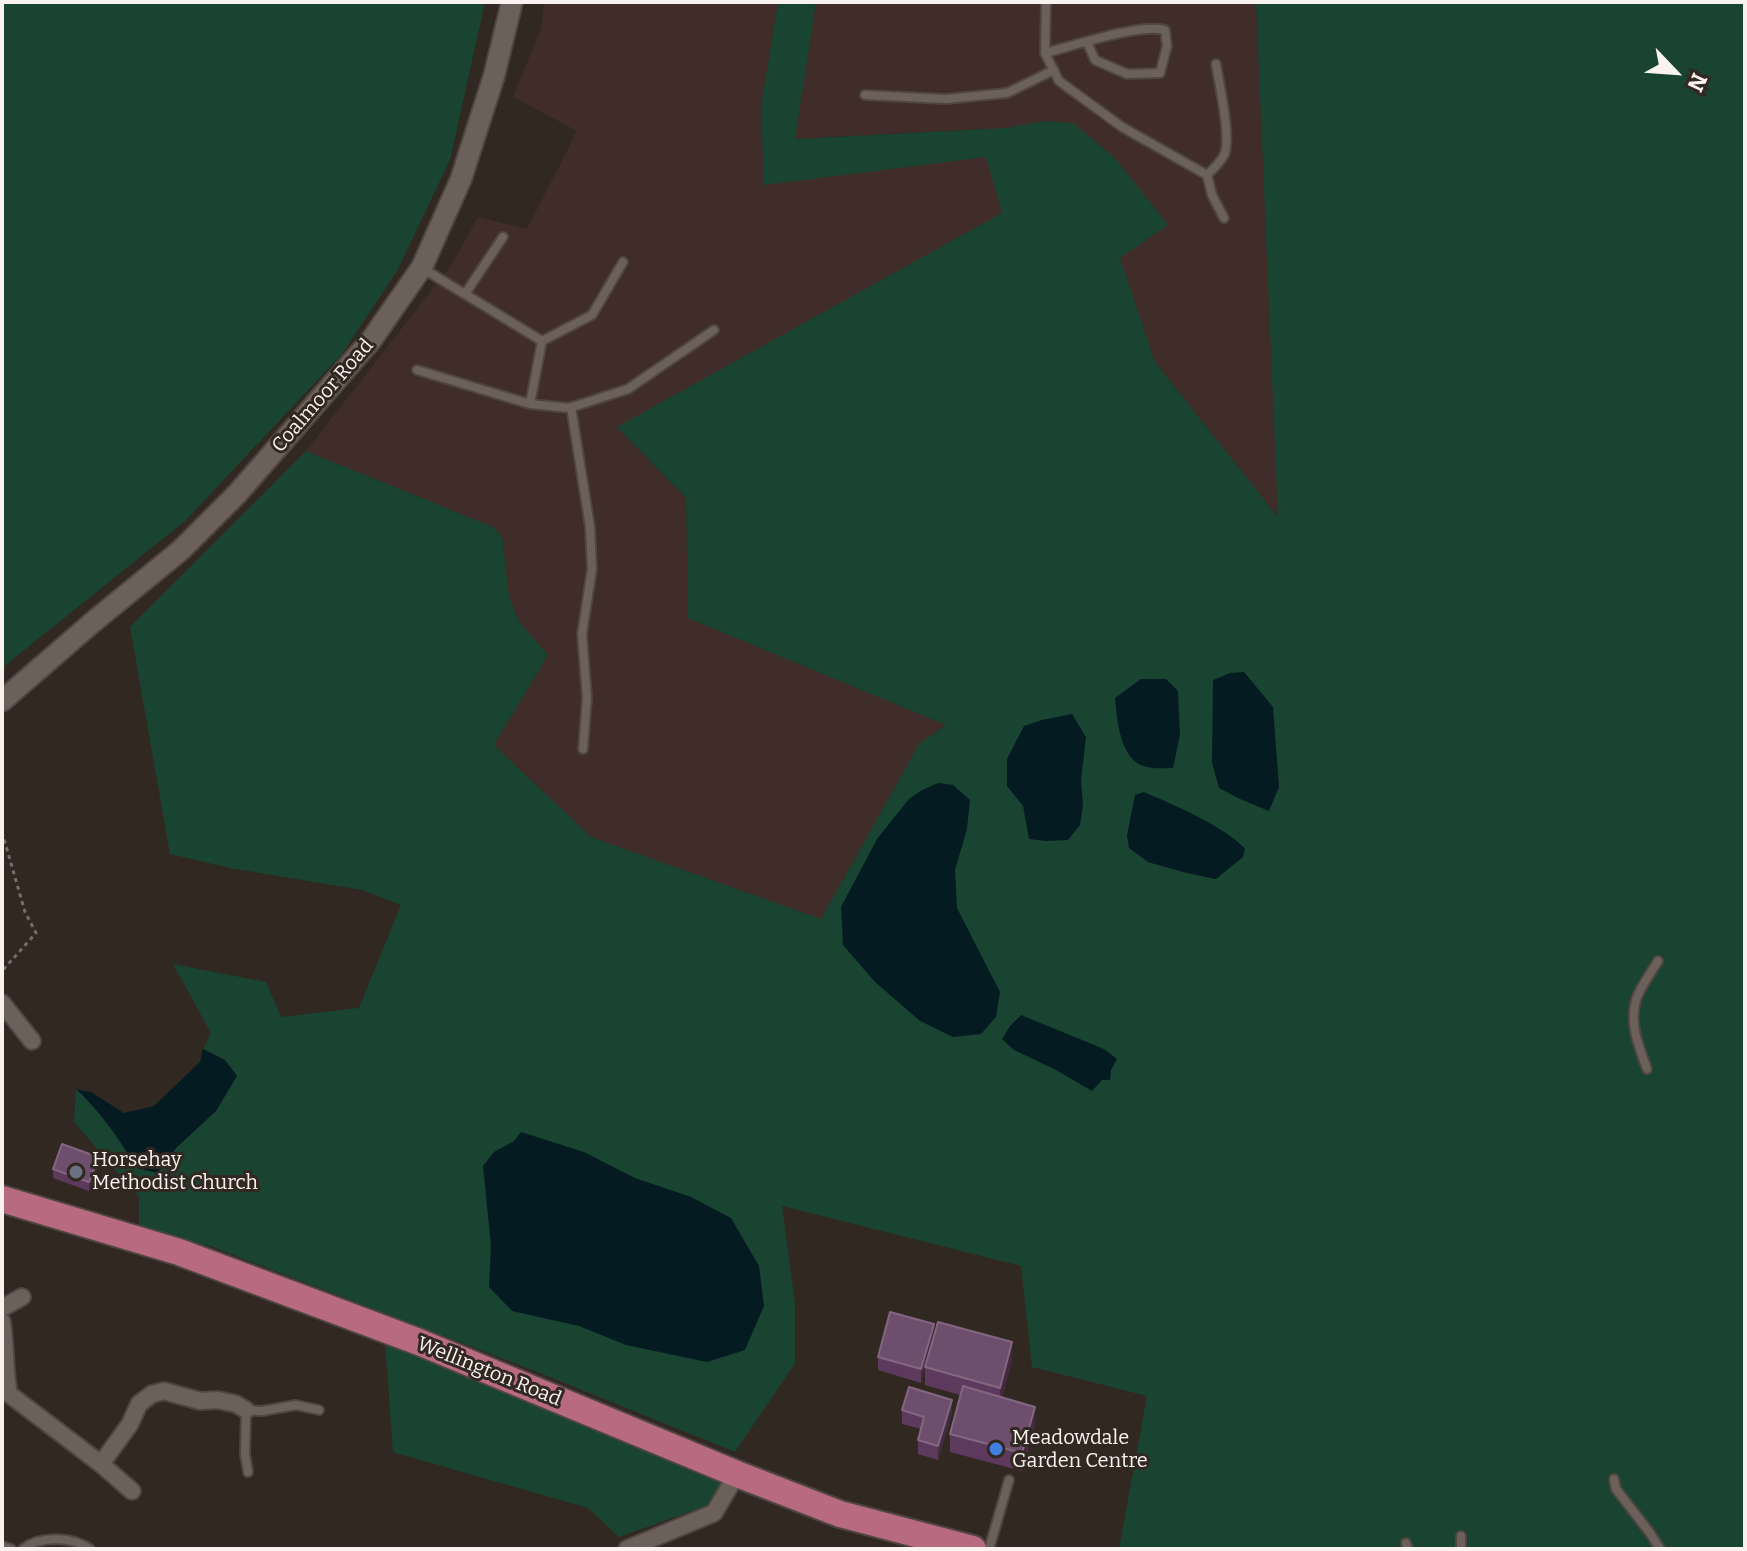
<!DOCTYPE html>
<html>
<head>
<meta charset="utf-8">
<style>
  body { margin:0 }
  #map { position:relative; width:1747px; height:1551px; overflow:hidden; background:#322822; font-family:Bitter,serif }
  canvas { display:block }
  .frame { position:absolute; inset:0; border:4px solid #f9f2ee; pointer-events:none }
  .north { position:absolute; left:1635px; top:32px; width:80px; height:80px; -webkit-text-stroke:6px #322822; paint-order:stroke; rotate:115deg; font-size:22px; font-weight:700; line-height:32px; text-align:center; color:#f9f2ee }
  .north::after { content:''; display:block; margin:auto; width:28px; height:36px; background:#f9f2ee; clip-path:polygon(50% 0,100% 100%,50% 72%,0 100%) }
</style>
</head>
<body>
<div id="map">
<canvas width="1747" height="1551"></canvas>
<div class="frame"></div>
<div class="north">N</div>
</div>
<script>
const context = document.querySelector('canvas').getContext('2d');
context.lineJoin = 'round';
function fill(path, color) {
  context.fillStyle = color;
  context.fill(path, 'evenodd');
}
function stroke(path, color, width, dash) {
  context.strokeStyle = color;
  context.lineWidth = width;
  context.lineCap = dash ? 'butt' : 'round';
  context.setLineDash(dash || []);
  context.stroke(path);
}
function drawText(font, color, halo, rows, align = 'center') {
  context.font = font + ' Bitter,serif';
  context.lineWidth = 6;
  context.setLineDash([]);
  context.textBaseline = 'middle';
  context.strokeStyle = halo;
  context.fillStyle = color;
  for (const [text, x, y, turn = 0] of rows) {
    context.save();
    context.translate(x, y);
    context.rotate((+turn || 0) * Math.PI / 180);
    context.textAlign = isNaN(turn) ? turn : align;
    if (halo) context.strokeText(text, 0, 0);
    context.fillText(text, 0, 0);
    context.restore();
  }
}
fill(new Path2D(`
  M544,2H778L761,107L764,184L981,129L794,139L816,2H1256L1279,518L1155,362L618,427L686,498L688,618L946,725L919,744L821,919L591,837L494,745L548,655L519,622L509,596L502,537L493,527L306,451L452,264L478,217L527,229L577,131L513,97L541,29Z`), '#402c29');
fill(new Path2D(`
  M2,2H485L450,160L397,271L342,354L185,521L2,668Z
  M778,2H816L795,139L1006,128L1045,121L1073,123L1115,158L1168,225L1120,258L1155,362L1278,517L1256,2H1745V1549H1119L1147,1396L1032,1367L1021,1266L782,1206L795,1303V1363L735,1452L535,1371L213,1247L139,1229V1197L74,1122L76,1089C100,1111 120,1140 137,1168L157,1172L176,1148L216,1111L225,1060L203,1049L211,1033L173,964L266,982L281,1017L359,1008L401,905L362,890L230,868L170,854L130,627L306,451L493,527L502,537L509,596L519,622L548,655L494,745L591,837L821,919L919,744L946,725L688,618L686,498L617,427L1002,213L986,157L764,185L761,107ZM1135,796L1216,879L1187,873L1148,862L1127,836Z
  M385,1342L724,1478L709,1505L619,1537L588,1508L393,1452Z`), '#194431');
fill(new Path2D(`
  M1244,672L1273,707L1279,787L1269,811L1240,799L1219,788L1212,763L1213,680L1230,673Z
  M1141,679H1166L1178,691L1180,735L1173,768C1165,768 1155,769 1147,767C1120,762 1117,720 1115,698Z
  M1072,714L1086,737L1081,780L1083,806L1080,825L1068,840L1046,841L1029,839L1023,806L1007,786V759L1024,726L1042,720Z
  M938,783L953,785L970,800L967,829L955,870L957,908L1000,992L996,1017L981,1034L953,1037L920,1021L875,982L843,945L841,907L877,839L909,799L922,790Z
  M1144,792C1172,804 1226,827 1245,849L1243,857L1216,879L1187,873L1148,862L1129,848L1127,836L1135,795Z
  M1021,1015L1104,1049L1117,1059L1111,1070L1110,1080H1102L1092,1091L1056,1070L1014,1050L1002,1039L1010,1026Z
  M203,1049L225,1060L237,1076L216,1111L176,1148L157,1173L137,1168C120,1140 100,1111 76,1089L91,1092L124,1113L154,1106L200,1062Z
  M521,1132L584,1152L635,1178L691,1197L731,1218L759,1266L764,1306L745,1350L707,1362L626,1345L579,1326L512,1311L489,1287L491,1245L483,1166L494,1152L514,1141Z`), '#041c21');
const service = new Path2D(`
  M1046,2L1045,53L1059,81L1122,127L1207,175L1212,195L1224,218
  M1045,53C1073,46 1140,23 1165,30L1167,46L1160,73L1127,74L1095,60L1087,42
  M865,95L946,99L1007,93L1054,70
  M1207,175C1213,169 1221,162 1224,155C1232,139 1219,84 1216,64
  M465,294L503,237
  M542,341L592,315L623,262
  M417,370L530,404L542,341L422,268
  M530,404L569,408L628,389L714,330
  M571,407L590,527L592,569L582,634L587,698L583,749
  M1647,1069C1639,1047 1629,1024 1636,1000C1640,987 1651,973 1658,961
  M248,1472L245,1454L246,1410L262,1411L296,1405L319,1410
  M1614,1479L1616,1489L1650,1533L1660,1549
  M1406,1543L1408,1549
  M2,1546L11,1549
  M23,1549C40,1535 73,1537 90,1549
  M989,1549L1009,1480
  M1461,1549V1536`);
const minor = new Path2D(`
  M2,1003L32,1041
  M2,1308L22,1297
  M2,1322C6,1346 4,1370 9,1394L101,1464L132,1491
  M101,1464L130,1424L139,1404L152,1394L164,1391L200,1401L218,1400L236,1404L246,1410
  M627,1549L714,1513L737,1474`);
const tertiary = new Path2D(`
  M2,701L93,622L181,550L237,494L372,339L422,267L461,179L494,76L512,2`);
const primary = new Path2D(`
  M2,1199L179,1252L419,1342L737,1474L840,1514L973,1549`);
stroke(service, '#4f4641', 12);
stroke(minor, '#4f4641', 20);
stroke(tertiary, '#4f4641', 24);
stroke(primary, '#4f4641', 30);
stroke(new Path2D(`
  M2,832L25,912L36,933L2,971`), '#766d68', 3, [4, 4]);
stroke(service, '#6c615a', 8);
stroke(minor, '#6c615a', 16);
stroke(tertiary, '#6c615a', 20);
stroke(primary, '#b86a80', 26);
fill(new Path2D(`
  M98,1166L89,1191L53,1178V1169Z
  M934,1336L1012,1360L1002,1397L1035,1425L1022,1471L950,1452V1434L960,1395L925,1385V1368L921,1383L878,1370V1357Z
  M902,1410L952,1413L938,1460L918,1454V1440L921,1429L902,1424Z`), '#5d3a5d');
fill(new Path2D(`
  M98,1157V1166L89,1191V1182Z
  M934,1324V1338L921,1383V1369Z
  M1012,1342V1360L1000,1405V1388Z
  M952,1400V1413L938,1460V1446Z
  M1035,1407V1425L1022,1471V1453Z`), '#452a3f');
const building = new Path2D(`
  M62,1144L98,1157L89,1182L53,1169Z
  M890,1312L934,1324L921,1369L878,1357Z
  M938,1322L1012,1342L1000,1388L925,1367Z
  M963,1386L1035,1407L1022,1453L950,1434Z
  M909,1387L952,1400L938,1446L918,1440L924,1417L902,1410Z`);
fill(building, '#6e4e6d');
stroke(building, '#836781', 2);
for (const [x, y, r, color] of [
  [76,1172,8,"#6b7280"],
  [996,1449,8,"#3f7fe0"]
]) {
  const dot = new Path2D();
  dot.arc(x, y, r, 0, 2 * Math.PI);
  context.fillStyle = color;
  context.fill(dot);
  stroke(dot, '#322822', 3);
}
drawText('20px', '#f9f2ee', '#322822', [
  ["Coalmoor Road",323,396,-49],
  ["Wellington Road",489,1372,22]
]);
drawText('20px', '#f9f2ee', '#322822', [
  ["Horsehay",92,1160],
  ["Methodist Church",92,1183],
  ["Meadowdale",1012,1438],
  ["Garden Centre",1012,1461]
], 'left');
</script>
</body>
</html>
